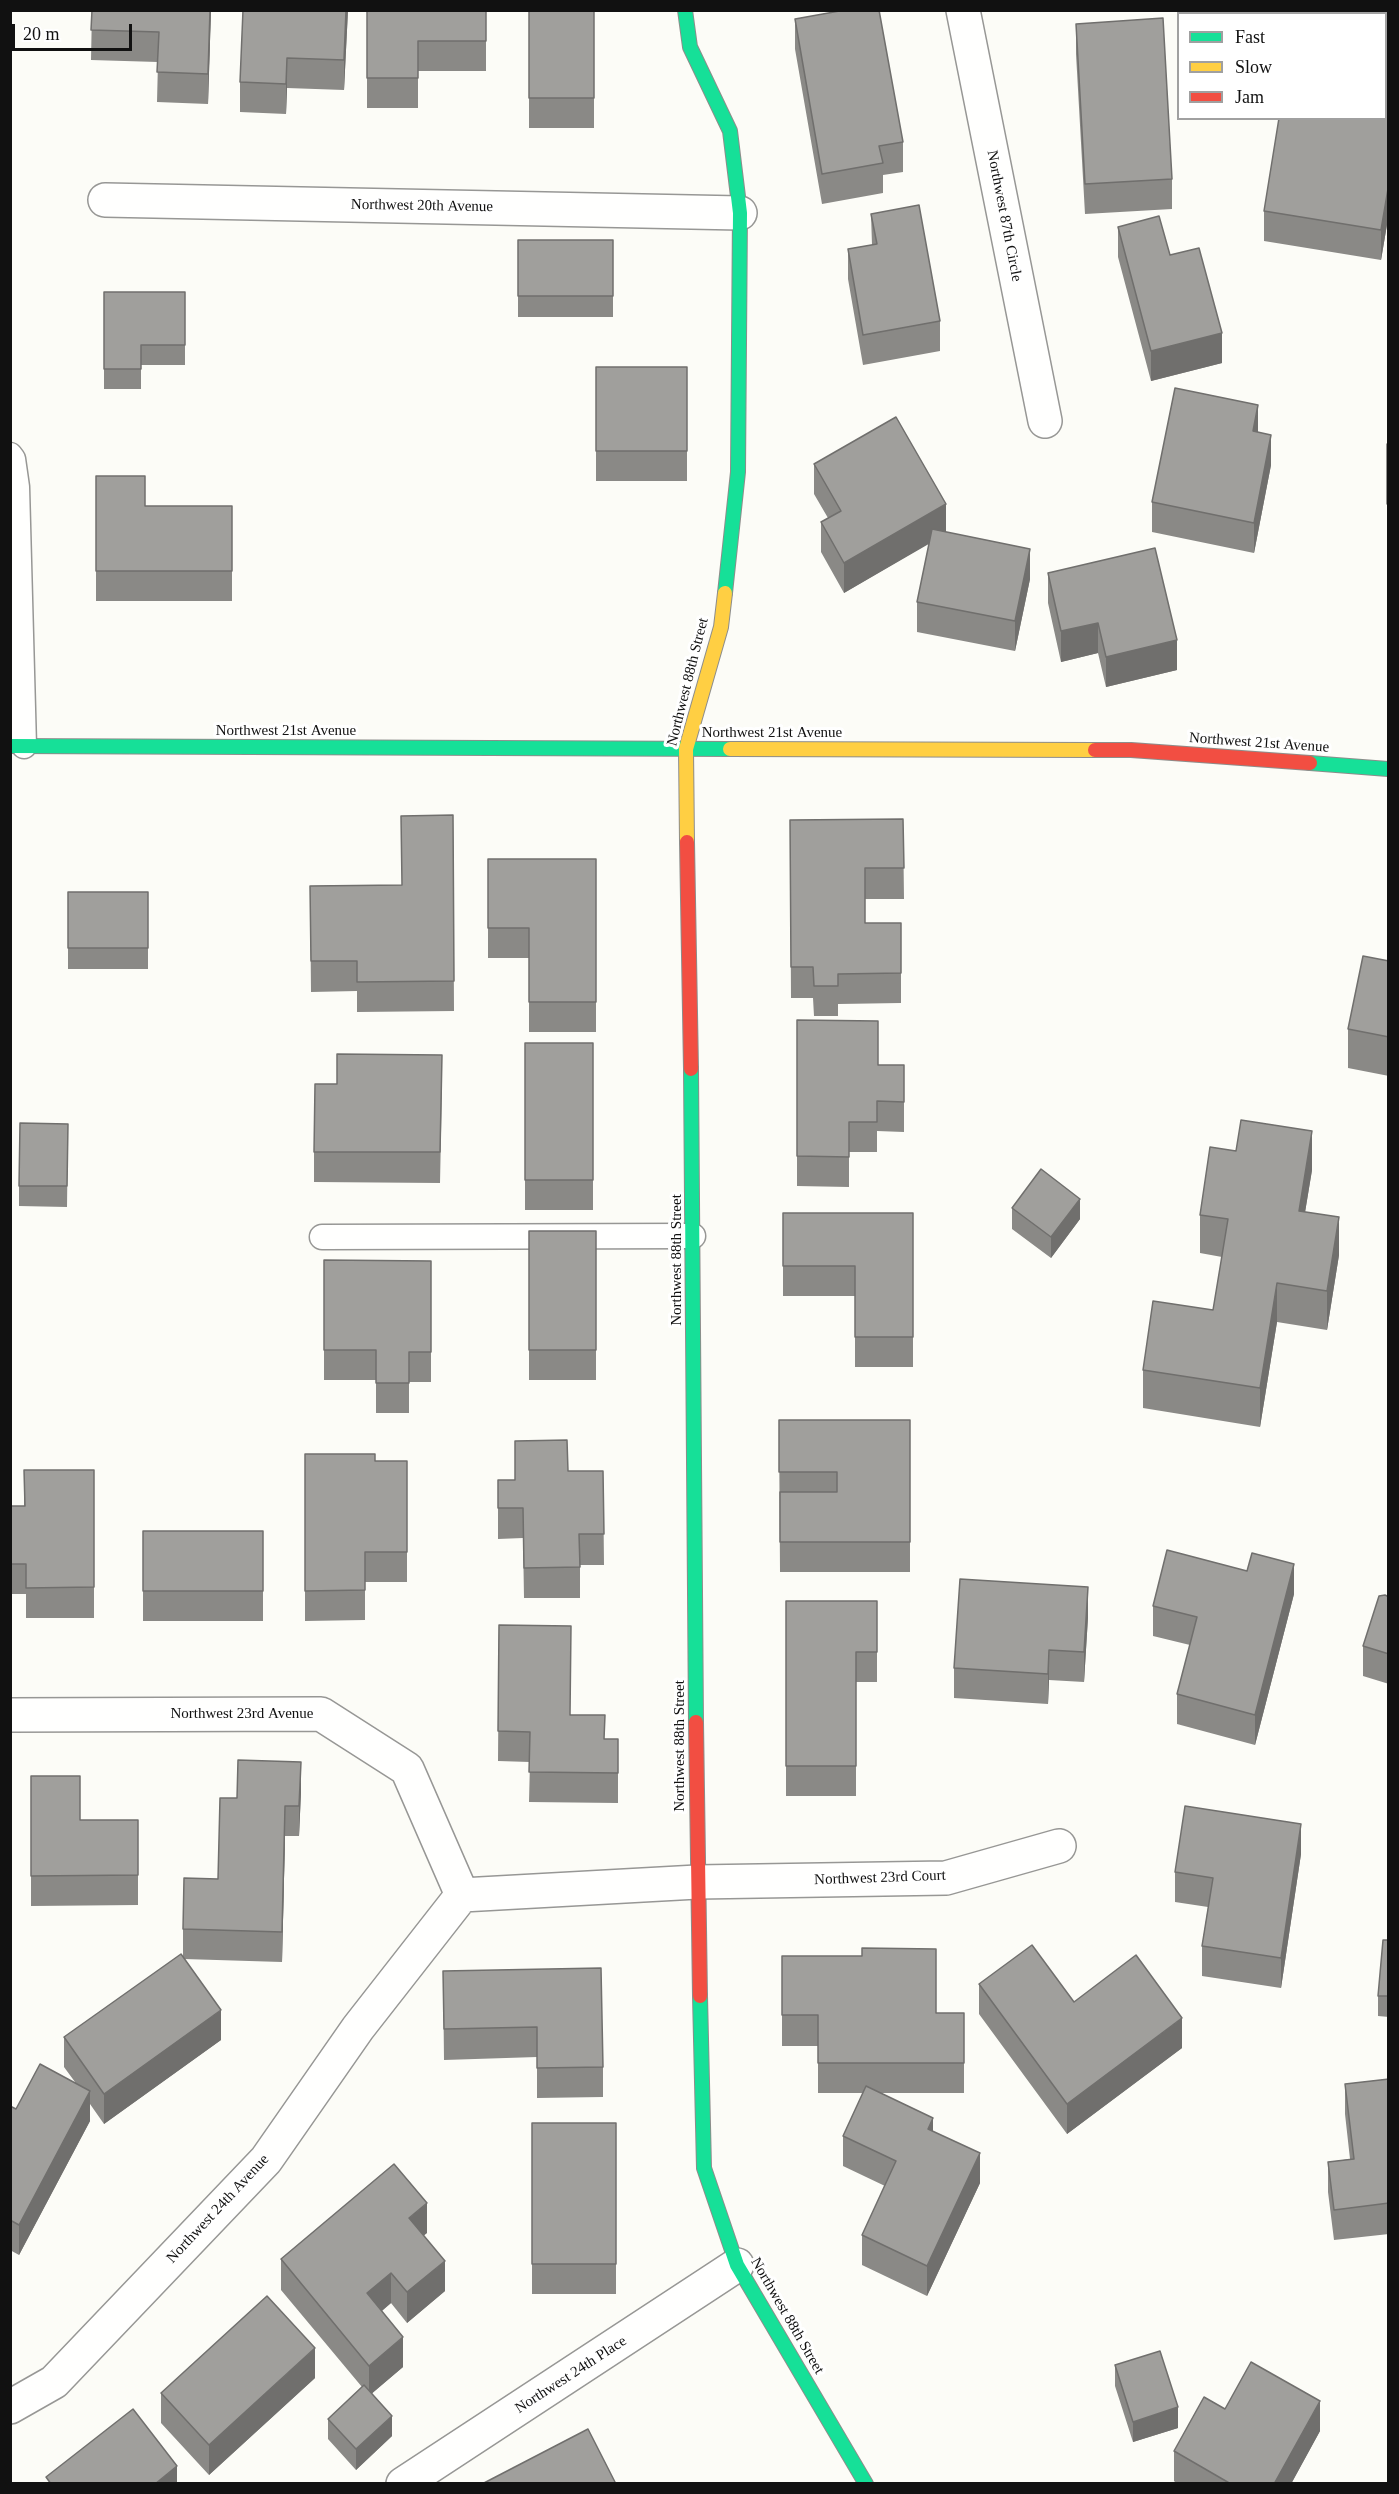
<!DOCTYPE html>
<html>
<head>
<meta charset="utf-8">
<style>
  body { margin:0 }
  #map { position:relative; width:1399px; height:2494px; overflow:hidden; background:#fcfcf7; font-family:"Times New Roman",serif }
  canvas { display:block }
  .frame { position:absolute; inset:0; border:12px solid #111; pointer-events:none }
  .legend { position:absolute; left:1177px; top:12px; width:210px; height:108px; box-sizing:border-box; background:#fff; border:2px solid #a0a0a0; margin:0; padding:8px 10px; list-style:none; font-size:18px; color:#111 }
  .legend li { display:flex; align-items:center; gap:12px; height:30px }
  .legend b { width:30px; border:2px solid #a0a0a0 }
  .scale { position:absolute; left:12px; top:24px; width:120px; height:27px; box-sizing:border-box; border:3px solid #111; border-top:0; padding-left:8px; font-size:18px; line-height:21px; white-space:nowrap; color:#111; -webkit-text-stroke:4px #fff; paint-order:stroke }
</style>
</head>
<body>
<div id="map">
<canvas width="1399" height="2494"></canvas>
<div class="frame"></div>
<ul class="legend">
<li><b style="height:8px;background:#16e098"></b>Fast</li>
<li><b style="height:8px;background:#ffcf43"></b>Slow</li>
<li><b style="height:8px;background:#f24e42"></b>Jam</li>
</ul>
<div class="scale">20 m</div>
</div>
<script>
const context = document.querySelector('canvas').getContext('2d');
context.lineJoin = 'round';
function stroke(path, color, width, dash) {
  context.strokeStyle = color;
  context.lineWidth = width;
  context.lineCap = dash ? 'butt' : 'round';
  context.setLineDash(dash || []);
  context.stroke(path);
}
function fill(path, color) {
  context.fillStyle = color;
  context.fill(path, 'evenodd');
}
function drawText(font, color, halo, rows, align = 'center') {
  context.font = font + ' "Times New Roman",serif';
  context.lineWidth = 6;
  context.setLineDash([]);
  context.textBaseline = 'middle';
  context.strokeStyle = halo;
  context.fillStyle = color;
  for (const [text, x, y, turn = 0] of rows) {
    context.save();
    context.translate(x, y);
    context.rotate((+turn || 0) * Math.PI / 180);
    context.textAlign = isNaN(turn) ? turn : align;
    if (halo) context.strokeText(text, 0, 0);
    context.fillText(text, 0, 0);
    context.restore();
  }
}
const lane = new Path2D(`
  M10,455L13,459L17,487L24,746
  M322,1237L693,1236`);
const street = new Path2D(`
  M963,10L1045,421
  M105,200L740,213
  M10,1715L321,1714L407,1769L462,1895
  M462,1895L697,1882L946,1878L1059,1846
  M10,2407L54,2382L266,2160L358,2028L462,1895
  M403,2484L737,2265`);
const fast = new Path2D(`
  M685,10L690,47L730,131L740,213L738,472L725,593
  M10,746L730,749
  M1310,763L1388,769
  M691,1069L696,1722
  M700,1996L704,2168L737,2265L866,2484`);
const slow = new Path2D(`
  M730,749L1095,750
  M687,842L686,749L721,627L725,593`);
const jam = new Path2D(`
  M1095,750H1131L1310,763
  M687,842L691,1069
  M696,1722L700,1996`);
stroke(lane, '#979795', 27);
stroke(street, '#979795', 36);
stroke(fast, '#8d8d8b', 16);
stroke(slow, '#8d8d8b', 16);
stroke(jam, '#8d8d8b', 16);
stroke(lane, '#fffffe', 24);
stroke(street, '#fffffe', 33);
stroke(fast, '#16e098', 14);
stroke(slow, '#ffcf43', 14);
stroke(jam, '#f24e42', 14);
fill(new Path2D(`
  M92,10H211L208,104L157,102L158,62L91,60Z
  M348,10L344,90L287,88L286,114L240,112V82Z
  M367,10H486V71H418V108H367Z
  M529,10H594V128H529Z
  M1214,10H1313V14H1214Z
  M795,19L903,142V172L883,175V193L822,204L795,49Z
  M1076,24L1172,179V209L1085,214L1076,54Z
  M1389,111V213L1381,260L1264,241V211Z
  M871,214L940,321V351L863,365L848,279V249L872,245Z
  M1118,227L1170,255L1222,363L1151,381L1118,257Z
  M518,240H613V317H518Z
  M104,292H185V365H141V389H104Z
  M596,367H687V481H596Z
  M1258,432L1271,465L1254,553L1152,532V502Z
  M1387,444H1389V525H1387Z
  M814,464L946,532L1030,579L1015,651L917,632V602L929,543L844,593L821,552V522L828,518L814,494Z
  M96,476L145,506H232V601H96Z
  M1048,573L1177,670L1106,687L1098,653L1061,662L1048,603Z
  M453,815L454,1011L357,1012V991L311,992L310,886L402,885Z
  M903,819L904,899H865V923H901V1003L838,1004V1016H814L813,998H791L790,820Z
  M488,859H596V1032H529V958H488Z
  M68,892H148V969H68Z
  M1389,961V1076L1348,1068V1029Z
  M797,1020L878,1065H904V1132L877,1131V1152H849V1187L797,1186Z
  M525,1043H593V1210H525Z
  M337,1084L442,1085L440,1183L314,1182V1152Z
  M68,1124L67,1207L19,1206V1186Z
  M1312,1170L1305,1212L1339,1255L1327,1330L1277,1322L1260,1427L1143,1408V1370L1213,1310L1222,1257L1200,1253V1215Z
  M1012,1208L1080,1219L1051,1258L1012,1229Z
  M783,1213H913V1367H855V1296H783Z
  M529,1231H596V1380H529Z
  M324,1260L431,1261V1382H409V1413H376V1380H324Z
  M779,1420H910V1572H780Z
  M305,1454L375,1461H407V1582H365V1620L305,1621Z
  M24,1470H94V1618H26V1594H10V1506H24Z
  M568,1471H603L604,1565H580V1598H524L523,1538L498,1539V1480H515Z
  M143,1531H263V1621H143Z
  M1247,1571L1294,1594L1255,1745L1177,1724V1694L1190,1645L1153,1636V1606Z
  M1389,1597V1684L1363,1676V1646Z
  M786,1601H877V1682H856V1796H786Z
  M1088,1617L1084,1682L1049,1680L1048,1704L954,1698V1668Z
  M499,1625L571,1715L605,1739L618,1769V1803L529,1802L530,1762L498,1761Z
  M31,1776L80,1820H138V1905L31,1906Z
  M301,1792L299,1836H285L282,1962L184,1959L221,2040L104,2124L90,2104V2121L19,2255L10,2250V2106L16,2109L75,2082L64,2067V2037L183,1956V1929L218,1879L237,1798Z
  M1301,1854L1281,1988L1202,1976V1946L1208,1907L1175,1902V1872Z
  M1389,1940V2017L1378,2016V1996Z
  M782,1956L936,2013H964V2093H881L933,2131L980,2183L927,2296L862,2265V2235L885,2186L843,2166V2136L863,2093H818V2046H782Z
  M443,1971L603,2067V2097L537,2098V2057L444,2060Z
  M979,1984L1074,2002L1182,2048L1067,2134L979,2014Z
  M1389,2079V2234L1334,2240L1328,2192V2162L1350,2159L1345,2114V2084Z
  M532,2123H616V2294H532Z
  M427,2233L423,2235L445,2291L407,2323L391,2303L382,2311L403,2367L372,2393L392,2436L356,2470L328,2439V2419L362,2387L281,2290V2259Z
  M1115,2365L1178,2428L1133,2442L1115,2386Z
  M315,2378L209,2475L161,2423V2393Z
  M1225,2409L1320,2431L1291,2484H1177L1174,2481V2451Z`), '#8a8986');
fill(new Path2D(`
  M210,10H211L208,104V74Z
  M346,10H348L344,90V60Z
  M287,58V88L286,114V84Z
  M1389,183V213L1381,260V230Z
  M1222,333V363L1151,381V351Z
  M1258,405V435L1253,431Z
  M1271,435V465L1254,553V523Z
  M946,504V534L844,593V563Z
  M1030,549V579L1015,651V621Z
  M1098,623V653L1061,662V631Z
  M1177,640V670L1106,687V657Z
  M1312,1131V1170L1299,1249V1211Z
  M1080,1199V1219L1051,1258V1237Z
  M1339,1217V1255L1327,1330V1291Z
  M1277,1283V1322L1260,1427V1388Z
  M1294,1564V1594L1255,1745V1715Z
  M1088,1587V1617L1084,1682V1652Z
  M1049,1650V1680L1048,1704V1674Z
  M301,1762V1792L299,1836V1806Z
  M285,1806V1836L282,1962V1932Z
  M1301,1824V1854L1281,1988V1958Z
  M221,2010V2040L104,2124V2094Z
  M1182,2018V2048L1067,2134V2104Z
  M90,2091V2121L19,2255V2225Z
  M933,2118V2148L928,2129Z
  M980,2153V2183L927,2296V2266Z
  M427,2203V2233L409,2248V2218Z
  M445,2261V2291L407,2323V2292Z
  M391,2273V2303L367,2323V2293Z
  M403,2337V2367L369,2396V2366Z
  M315,2348V2378L209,2475V2445Z
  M1320,2401V2431L1291,2484H1274Z
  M1178,2407V2428L1133,2442V2422Z
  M392,2416V2436L356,2470V2449Z
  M177,2466V2484H155Z`), '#706f6d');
const building = new Path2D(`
  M92,10H210L208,74L157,72L159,32L91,30Z
  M243,10H346L344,60L287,58L286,84L240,82Z
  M367,10H486V41H418V78H367Z
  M529,10H594V98H529Z
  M845,10H879L903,142L879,146L883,163L822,174L795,19Z
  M1254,10H1313V14H1255Z
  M1163,18L1172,179L1085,184L1076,24Z
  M1386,111H1389V183L1381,230L1264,211L1279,118H1386Z
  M919,205L940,321L863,335L848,249L877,244L871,214Z
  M1159,216L1170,255L1199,248L1222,333L1151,351L1118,227Z
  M518,240H613V296H518Z
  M104,292H185V345H141V369H104Z
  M596,367H687V451H596Z
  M1175,388L1258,405L1253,431L1271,435L1254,523L1152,502Z
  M896,417L946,504L844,563L821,522L841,511L814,464Z
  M1387,444H1389V504H1387Z
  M96,476H145V506H232V571H96Z
  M932,529L1030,549L1015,621L917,602Z
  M1155,548L1177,640L1106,657L1098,623L1061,631L1048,573Z
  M453,815L454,981L357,982V961H311L310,886L402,885L401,816Z
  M903,819L904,868H865V923H901V973L838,974V986H814L813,967H791L790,820Z
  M488,859H596V1002H529V928H488Z
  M68,892H148V948H68Z
  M1363,956L1389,961V1037L1348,1029Z
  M797,1020L878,1021V1065H904V1102L877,1101V1122H849V1157L797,1156Z
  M525,1043H593V1180H525Z
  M337,1054L442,1055L440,1152H314L315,1084H337Z
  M1241,1120L1312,1131L1299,1211L1339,1217L1327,1291L1277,1283L1260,1388L1143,1370L1153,1301L1213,1310L1228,1219L1200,1215L1210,1147L1236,1151Z
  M20,1123L68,1124L67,1186H19Z
  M1041,1169L1080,1199L1051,1237L1012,1208Z
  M783,1213H913V1337H855V1266H783Z
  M529,1231H596V1350H529Z
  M324,1260L431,1261V1352H409V1383H376V1350H324Z
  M779,1420H910V1542H780V1492H837V1472H779Z
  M567,1440L568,1471H603L604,1534H579L580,1567L524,1568L523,1508H498V1480H515V1441Z
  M305,1454H375V1461H407V1552H365V1590L305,1591Z
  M24,1470H94V1587L26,1588V1564H10V1506H25Z
  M143,1531H263V1591H143Z
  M1167,1550L1247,1571L1252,1553L1294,1564L1255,1715L1177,1694L1197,1617L1153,1606Z
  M960,1579L1088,1587L1084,1652L1049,1650L1048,1674L954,1668Z
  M1385,1595L1389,1597V1654L1363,1646L1379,1596Z
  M786,1601H877V1652H856V1766H786Z
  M499,1625L571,1626L570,1715H605L604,1739H618V1773L529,1772L530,1732L498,1731Z
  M238,1760L301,1762L299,1806H285L282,1932L183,1929L184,1878L218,1879L220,1798H237Z
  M31,1776H80V1820H138V1875L31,1876Z
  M1185,1806L1301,1824L1281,1958L1202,1946L1213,1878L1175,1872Z
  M1383,1940H1389V1996H1378Z
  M1032,1945L1074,2002L1136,1955L1182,2018L1067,2104L979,1984Z
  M862,1948L936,1949V2013H964V2063H818V2015H782V1956H862Z
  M181,1954L221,2010L104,2094L64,2037Z
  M601,1968L603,2067L537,2068V2027L444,2029L443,1971Z
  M40,2064L90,2091L19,2225L10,2220V2106L16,2109Z
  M1389,2079V2203L1334,2210L1328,2162L1354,2159L1345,2084Z
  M866,2086L933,2118L928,2129L980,2153L927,2266L862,2235L896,2161L843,2136Z
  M532,2123H616V2264H532Z
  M394,2164L427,2203L409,2218L445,2261L407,2292L391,2273L367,2293L403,2337L369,2366L281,2259Z
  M267,2296L315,2348L209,2445L161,2393Z
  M1160,2351L1178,2407L1133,2422L1115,2365Z
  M1251,2362L1320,2401L1274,2484H1231L1174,2451L1204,2397L1225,2409Z
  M364,2385L392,2416L356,2449L328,2419Z
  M133,2409L177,2466L155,2484H51L46,2477Z
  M588,2429L616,2484H482Z`);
fill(building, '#a09f9c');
stroke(building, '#706f6d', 1.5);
drawText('15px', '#111', '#fff', [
  ["Northwest 20th Avenue",422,206,1],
  ["Northwest 87th Circle",1004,216,79],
  ["Northwest 88th Street",688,682,-76],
  ["Northwest 21st Avenue",286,731],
  ["Northwest 21st Avenue",772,733],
  ["Northwest 21st Avenue",1259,743,4],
  ["Northwest 88th Street",677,1260,-90],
  ["Northwest 23rd Avenue",242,1714],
  ["Northwest 88th Street",680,1746,-90],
  ["Northwest 23rd Court",880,1878,-2],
  ["Northwest 24th Avenue",218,2209,-47],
  ["Northwest 88th Street",787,2316,60],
  ["Northwest 24th Place",571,2375,-33]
]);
</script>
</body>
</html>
